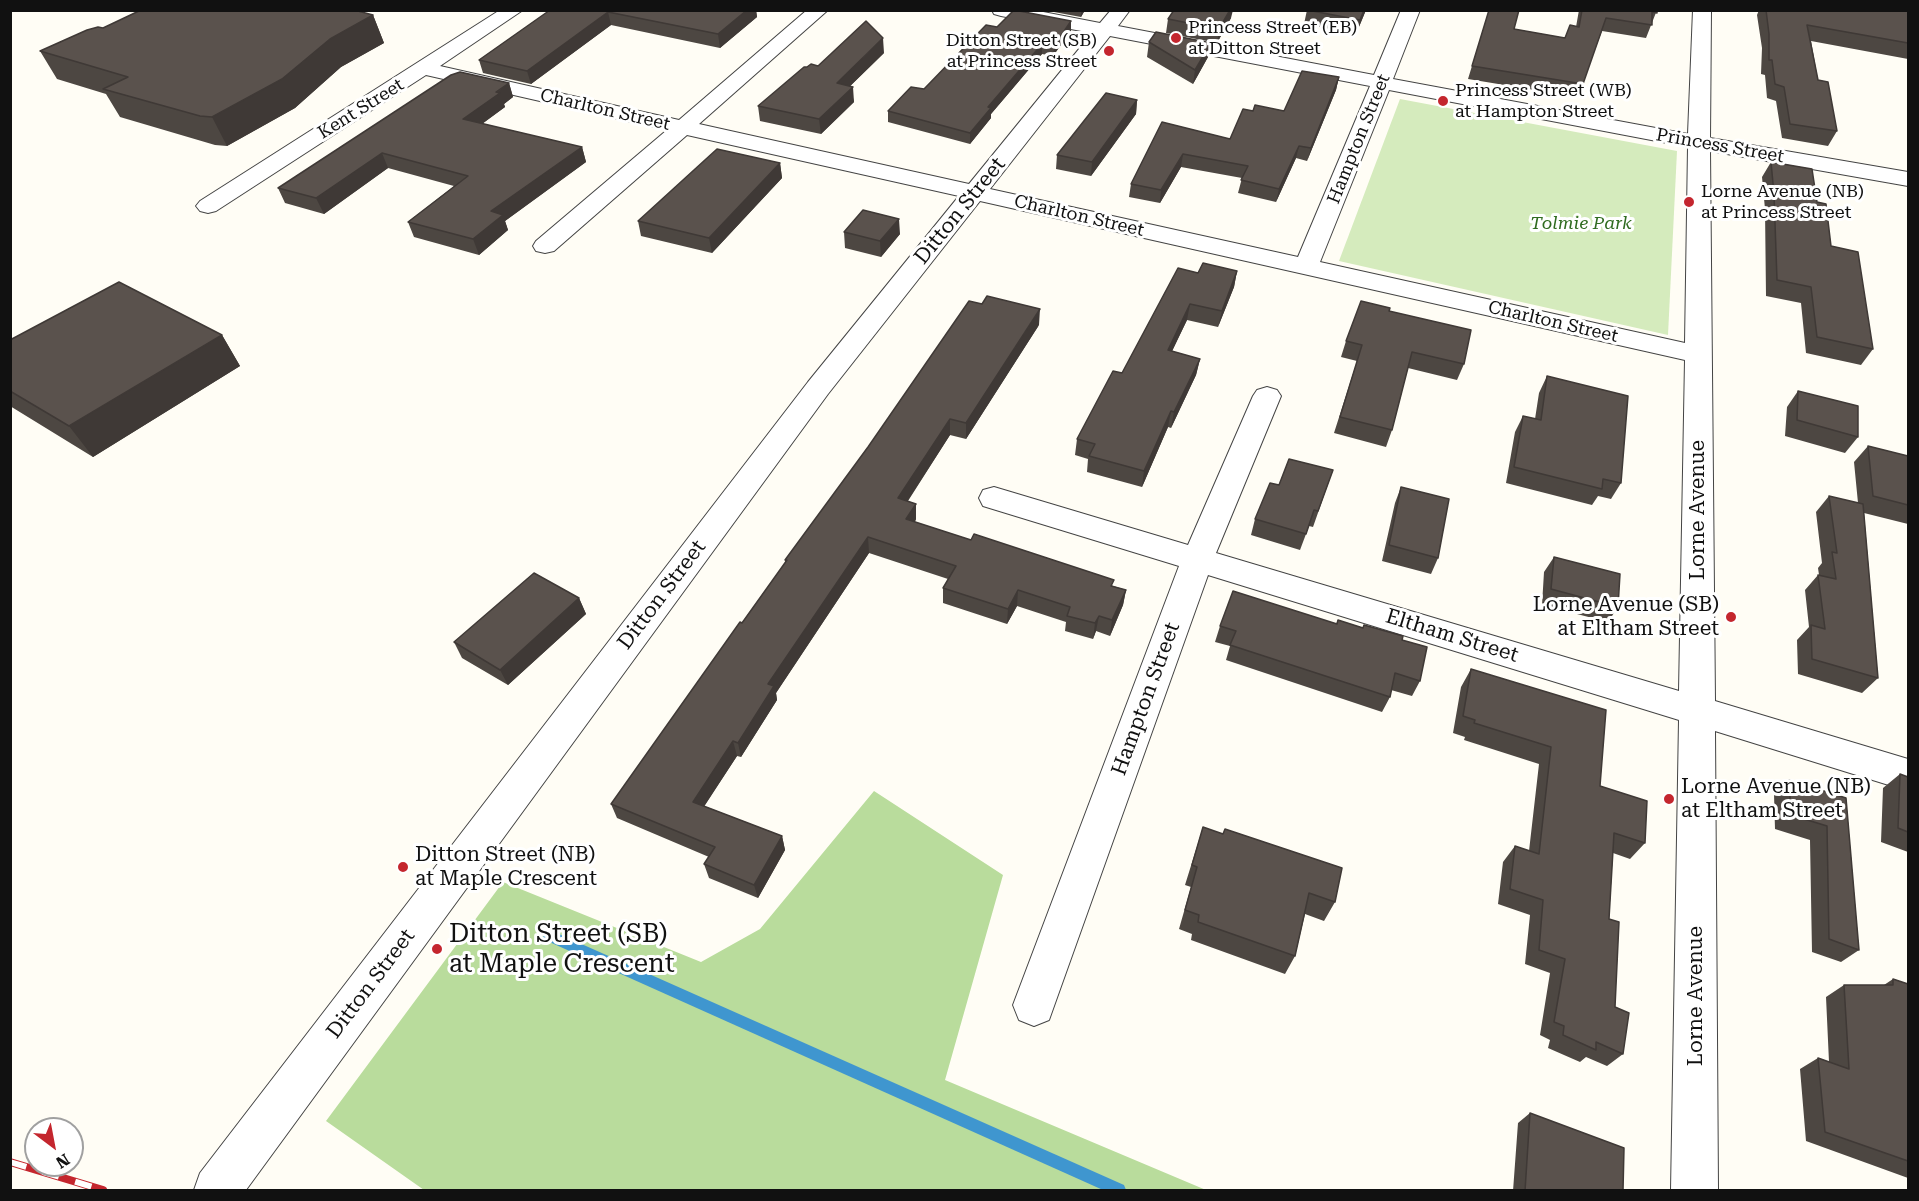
<!DOCTYPE html>
<html>
<head>
<meta charset="utf-8">
<style>
  body { margin:0 }
  #map { position:relative; width:1919px; height:1201px; overflow:hidden; background:#fffdf5; font-family:"Roboto Serif",serif }
  canvas { display:block }
  .frame { position:absolute; inset:0; border:12px solid #111; pointer-events:none }
  .north { position:absolute; left:24px; top:1117px; width:60px; height:60px; box-sizing:border-box; background:#fff; border:2px solid #a0a0a0; border-radius:50%; rotate:148deg; font-size:16px; font-weight:700; line-height:24px; text-align:center; color:#111 }
  .north::after { content:''; display:block; margin:auto; width:21px; height:27px; background:#c4262e; clip-path:polygon(50% 0,100% 100%,50% 72%,0 100%) }
</style>
</head>
<body>
<div id="map">
<canvas width="1919" height="1201"></canvas>
<div class="frame"></div>
<div class="north">N</div>
</div>
<script>
const context = document.querySelector('canvas').getContext('2d');
context.lineJoin = 'round';
function fill(path, color) {
  context.fillStyle = color;
  context.fill(path, 'evenodd');
}
function stroke(path, color, width, dash) {
  context.strokeStyle = color;
  context.lineWidth = width;
  context.lineCap = dash ? 'butt' : 'round';
  context.setLineDash(dash || []);
  context.stroke(path);
}
function drawText(font, color, halo, rows, align = 'center') {
  context.font = font + ' "Roboto Serif",serif';
  context.lineWidth = 6;
  context.setLineDash([]);
  context.textBaseline = 'middle';
  context.strokeStyle = halo;
  context.fillStyle = color;
  for (const [text, x, y, turn = 0] of rows) {
    context.save();
    context.translate(x, y);
    context.rotate((+turn || 0) * Math.PI / 180);
    context.textAlign = isNaN(turn) ? turn : align;
    if (halo) context.strokeText(text, 0, 0);
    context.fillText(text, 0, 0);
    context.restore();
  }
}
fill(new Path2D(`
  M1400,99L1677,151L1668,335L1339,261Z`), '#d5ebbd');
fill(new Path2D(`
  M874,791L1003,875L945,1080L1206,1190H424L326,1121L503,882L701,962L760,929Z`), '#b9dc9c');
fill(new Path2D(`
  M550,930L1124,1185L1126,1190H1103L545,940L543,936L545,932Z`), '#3f96cf');
const minor = new Path2D(`
  M500,10H523L440,66L679,120L807,10H828L699,124L969,184L1092,33L1001,16L994,14L992,10H1033L1100,23L1111,10H1130L1118,26L1374,75L1401,10H1420L1393,79L1688,134L1693,10H1711L1710,138L1908,172V186L1710,151L1715,701L1908,759V791L1715,731L1718,1190H1671L1679,720L1208,575L1049,1020L1034,1026L1019,1020L1013,1005L1179,566L983,506L979,498L983,490L994,487L1188,545L1253,396L1257,390L1267,387L1277,390L1281,396L1216,553L1679,691L1685,360L980,201L828,394L246,1190H194L200,1173L808,382L959,196L687,135L554,251L545,253L536,251L533,246L536,241L667,130L426,75L216,211L208,213L200,211L196,206L200,201ZM1110,36L1370,86L1298,257L990,189ZM1389,90L1688,147L1685,343L1320,262Z`);
stroke(minor, '#444', 2);
fill(minor, '#fff');
const rail = new Path2D(`
  M10,1162L103,1190`);
stroke(rail, '#c4262e', 8);
stroke(rail, '#fff', 6, [17]);
fill(new Path2D(`
  M550,10H756L757,17L720,48L611,25L531,84L483,73L479,60Z
  M1043,10H1085L1081,17Z
  M1307,10H1366L1356,34L1304,24Z
  M1489,10L1514,29L1565,38L1576,27L1579,10H1657L1646,38L1602,31L1577,97L1468,79Z
  M1759,10H1908V59L1811,41L1818,80L1837,131L1828,146L1782,138L1776,101L1767,98L1765,75L1761,74L1762,48L1757,15Z
  M373,15L384,43L341,67L295,108L227,146L215,145L120,117L106,94L57,79L40,51L103,28Z
  M1231,18L1217,43L1166,33L1168,19Z
  M1071,21V31L1053,56L1042,54L991,114V118L970,144L888,122V111L924,89L997,27Z
  M1149,42L1208,57L1193,84L1147,57Z
  M884,53L850,86L854,102L821,134L760,121L758,106L818,66Z
  M1339,77L1336,90L1307,161L1296,158L1276,202L1238,193L1242,178L1181,167L1160,203L1129,197L1131,184L1162,122L1230,139L1253,111H1284Z
  M509,83L513,97L504,104L505,107L482,124L582,147L586,162L505,221L508,230L479,255L414,237L408,222L454,186L388,168L324,214L285,203L278,188Z
  M1137,100L1136,114L1091,176L1056,169L1057,155Z
  M1771,162L1817,202L1831,246L1873,349L1861,365L1806,353L1801,303L1766,296L1765,209L1762,177Z
  M780,163L782,178L712,253L641,236L638,221Z
  M844,232L900,234L881,257L845,248Z
  M1237,271L1234,287L1218,327L1187,320L1172,351L1200,359L1196,375L1171,428L1168,427L1142,487L1087,472L1088,459L1075,455L1077,439L1122,373L1198,273Z
  M1389,311L1464,364L1457,380L1408,368L1392,430L1386,447L1334,433L1357,361L1341,357L1346,341Z
  M1039,325L966,439L950,435L908,501L916,504V519L915,522L1126,590L1123,605L1110,636L1096,631L1093,639L1065,631L1066,622L1017,606L1007,624L943,603V588L948,579L869,553L776,693L777,700L741,757L737,756L704,806L782,836L785,850L758,898L709,878L704,864L709,857L617,818L611,804L785,563V560Z
  M222,335L240,366L93,457L10,406V340Z
  M1547,376L1621,483L1611,499L1598,496L1592,505L1506,483L1515,432L1523,416L1535,419L1539,393Z
  M1798,391L1858,437L1845,453L1785,436L1787,407Z
  M1868,446L1908,456V524L1864,513L1878,678L1862,693L1798,674L1797,640L1809,627L1805,590L1818,575H1819L1818,568L1822,563L1816,512L1829,496L1858,503L1854,462Z
  M1333,470L1313,527L1309,526L1300,550L1251,535L1255,519L1279,485Z
  M1401,487L1438,558L1431,574L1382,561L1395,503Z
  M1554,557L1618,607L1608,622L1542,605L1544,572Z
  M579,598L586,614L508,685L462,658L454,642Z
  M1338,620L1402,640L1420,681L1412,696L1391,690L1390,697L1382,712L1226,660L1230,646L1215,642L1220,626L1336,624Z
  M1471,669L1600,786L1645,843L1630,859L1613,853L1609,919L1615,1007L1623,1054L1607,1066L1586,1057L1580,1062L1548,1048L1550,1040L1540,1035L1550,973L1525,964L1530,915L1498,904L1503,862L1515,846L1529,851L1539,764L1464,740L1465,737L1453,733L1461,687Z
  M1900,774L1908,777V852L1881,842L1883,788Z
  M1789,780L1846,798L1859,950L1841,962L1812,952L1810,840L1775,829L1774,794Z
  M1203,827L1335,902L1324,921L1305,914L1295,956L1285,974L1191,940L1192,934L1179,929L1191,887L1185,885Z
  M1893,979L1908,984V1178L1806,1141L1800,1069L1818,1058L1829,1062L1826,997L1844,985H1884Z
  M1530,1113L1623,1191H1513L1518,1123Z`), '#4d4742');
fill(new Path2D(`
  M756,10L757,17L720,48L718,34L746,11Z
  M1081,10H1085L1081,17Z
  M1230,10H1233L1231,18L1217,43L1219,29Z
  M1364,10H1366L1356,34L1360,20Z
  M608,12L611,25L531,84L527,71Z
  M373,15L384,43L341,67L295,108L227,146L212,117L330,39Z
  M1071,21V31L1053,56L1054,46Z
  M883,38L884,53L838,98L837,83Z
  M1211,43L1208,57L1193,84L1195,70Z
  M1042,44V54L991,114V118L970,144V133L988,107Z
  M1339,77L1336,90L1307,161L1311,148Z
  M509,83L513,97L504,104L505,107L468,134L463,119Z
  M853,87L854,102L821,134L819,119Z
  M1137,100L1136,114L1091,176L1092,162Z
  M1299,146L1296,158L1276,202L1279,189Z
  M582,147L586,162L505,221L508,230L479,255L473,239L491,211Z
  M382,153L388,168L324,214L316,198Z
  M1183,154L1181,167L1160,203L1161,190Z
  M780,163L782,178L712,253L709,238Z
  M899,219L900,234L881,257L880,241Z
  M1237,271L1234,287L1218,327L1222,311Z
  M1190,304L1187,320L1165,366L1168,350Z
  M1040,309L1039,325L966,439V423Z
  M222,335L240,366L93,457L69,426Z
  M1200,359L1196,375L1171,428L1174,412Z
  M1171,411L1168,427L1142,487L1144,471Z
  M950,419V435L899,514L898,498Z
  M916,504V519L907,535L906,519Z
  M868,537L869,553L776,693L777,700L741,757L738,743L768,684Z
  M1018,590L1017,606L1007,624L1008,609Z
  M1126,590L1123,605L1110,636L1112,620Z
  M579,598L586,614L508,685L500,670Z
  M1099,616L1096,631L1093,639L1095,623Z
  M733,741L737,756L698,816L693,802Z
  M782,836L785,850L758,898L754,885Z`), '#3f3936');
const building = new Path2D(`
  M141,10H354L373,15L330,39L282,79L212,117L200,116L103,89L128,77L40,51L87,30L98,27L103,28Z
  M550,10H747L718,34L608,12L527,71L479,60Z
  M1014,10L1071,21L1054,46L1042,44L988,107L991,108L970,133L888,111L911,87L924,89L986,25L997,27Z
  M1174,10H1230L1219,29L1168,19Z
  M1307,10H1364L1360,20Z
  M1489,10H1519L1514,29L1565,38L1570,25L1579,27L1582,10H1657V13L1652,12V25L1606,18L1583,84L1472,66Z
  M1766,10H1908V43L1807,25L1818,80L1828,82L1837,131L1790,124L1784,87L1775,84L1772,60H1769V34Z
  M866,21L883,38L837,83L853,87L819,119L758,106L804,67H807L811,64L818,66Z
  M1156,32L1211,43L1195,70L1149,42Z
  M1302,71L1339,77L1311,148L1299,146L1279,189L1241,180L1248,166L1183,154L1161,190L1131,184L1162,122L1230,139L1243,109L1253,111L1255,105L1284,111Z
  M460,72L509,83L496,92L500,93L463,119L582,147L491,211L503,215L473,239L408,222L468,176L382,153L316,198L278,188L451,75Z
  M1106,93L1137,100L1092,162L1057,155Z
  M717,149L780,163L709,238L638,221Z
  M1771,162L1812,169L1817,202L1826,204L1831,246L1858,252L1873,349L1817,337L1811,287L1777,280L1774,194Z
  M863,210L899,219L880,241L844,232Z
  M1203,263L1237,271L1222,311L1190,304L1168,350L1200,359L1174,412L1171,411L1144,471L1089,456L1095,444L1077,439L1113,371L1122,373L1178,268L1198,273Z
  M119,282L222,335L69,426L10,391V340Z
  M987,296L1040,309L966,423L950,419L898,498L916,504L906,519L971,540L974,534L1114,580L1111,586L1126,590L1112,620L1099,616L1095,623L1067,616L1070,607L1018,590L1008,609L943,588L956,566L868,537L768,684L774,686L738,743L733,741L693,802L782,836L754,885L704,864L715,847L611,804L740,622L742,623L787,560H785L868,447L969,301L982,304Z
  M1361,301L1390,308L1389,311L1471,330L1464,364L1412,352L1392,430L1340,417L1362,345L1346,341Z
  M1547,376L1628,396L1621,483L1603,479L1602,489L1514,467L1523,416L1541,420Z
  M1798,391L1858,406V437L1797,420Z
  M1868,446L1908,456V505L1873,496Z
  M1289,459L1333,470L1318,511L1314,510L1306,534L1255,519L1270,483L1279,485Z
  M1401,487L1449,499L1438,558L1389,545Z
  M1829,496L1863,504L1878,678L1812,659L1811,625L1825,629L1818,575L1836,579L1832,552L1837,553Z
  M1554,557L1620,574L1618,607L1551,589Z
  M534,573L579,598L500,670L454,642Z
  M1233,591L1337,624L1338,620L1363,628L1364,625L1403,636L1402,640L1427,647L1420,681L1395,673L1390,697L1230,645L1236,631L1220,626Z
  M1471,669L1606,710L1600,786L1647,801L1645,843L1614,833L1609,919L1619,922L1615,1007L1629,1013L1623,1054L1596,1042V1050L1563,1035L1564,1026L1554,1022L1565,959L1539,950L1543,900L1510,889L1515,846L1539,854L1551,747L1474,723L1475,720L1463,716Z
  M1900,774L1908,777V832L1898,828Z
  M1789,780L1846,798L1859,950L1829,939L1827,826L1791,815Z
  M1203,827L1223,834L1225,829L1342,868L1335,902L1309,893L1295,956L1198,922L1199,915L1185,910L1197,867L1192,865Z
  M1893,979L1908,984V1161L1825,1132L1818,1058L1849,1069L1844,985H1893Z
  M1530,1113L1624,1148L1623,1191H1525Z`);
fill(building, '#5a524d');
stroke(building, '#3f3936', 1.5);
for (const [x, y, r, color] of [
  [1176,38,6,"#c4262e"],
  [1109,51,6,"#c4262e"],
  [1443,101,6,"#c4262e"],
  [1689,202,6,"#c4262e"],
  [1731,617,6,"#c4262e"],
  [1669,799,6,"#c4262e"],
  [403,867,6,"#c4262e"],
  [437,949,6,"#c4262e"]
]) {
  const dot = new Path2D();
  dot.arc(x, y, r, 0, 2 * Math.PI);
  context.fillStyle = color;
  context.fill(dot);
  stroke(dot, '#fff', 2);
}
drawText('18px', '#111', '#fff', [
  ["Princess Street (EB)",1188,28],
  ["at Ditton Street",1188,49],
  ["Ditton Street (SB)",1097,41,"right"],
  ["at Princess Street",1097,62,"right"],
  ["Princess Street (WB)",1455,91],
  ["at Hampton Street",1455,112],
  ["Lorne Avenue (NB)",1701,192],
  ["at Princess Street",1701,213]
], 'left');
drawText('18px', '#111', '#fff', [
  ["Kent Street",361,109,-32],
  ["Charlton Street",605,110,13],
  ["Hampton Street",1359,139,-68],
  ["Princess Street",1720,146,10],
  ["Charlton Street",1079,216,13],
  ["Charlton Street",1553,322,13]
]);
drawText('italic 18px', '#2f6b1f', '#fff', [
  ["Tolmie Park",1581,224]
]);
drawText('21px', '#111', '#fff', [
  ["Ditton Street",960,211,-51],
  ["Lorne Avenue",1698,510,-90],
  ["Ditton Street",662,595,-53],
  ["Eltham Street",1452,636,17],
  ["Hampton Street",1146,699,-70],
  ["Ditton Street",371,984,-53],
  ["Lorne Avenue",1696,996,-90]
]);
drawText('21px', '#111', '#fff', [
  ["Lorne Avenue (SB)",1719,605,"right"],
  ["at Eltham Street",1719,629,"right"],
  ["Lorne Avenue (NB)",1681,787],
  ["at Eltham Street",1681,811],
  ["Ditton Street (NB)",415,855],
  ["at Maple Crescent",415,879]
], 'left');
drawText('26px', '#111', '#fff', [
  ["Ditton Street (SB)",449,934],
  ["at Maple Crescent",449,964]
], 'left');
</script>
</body>
</html>
